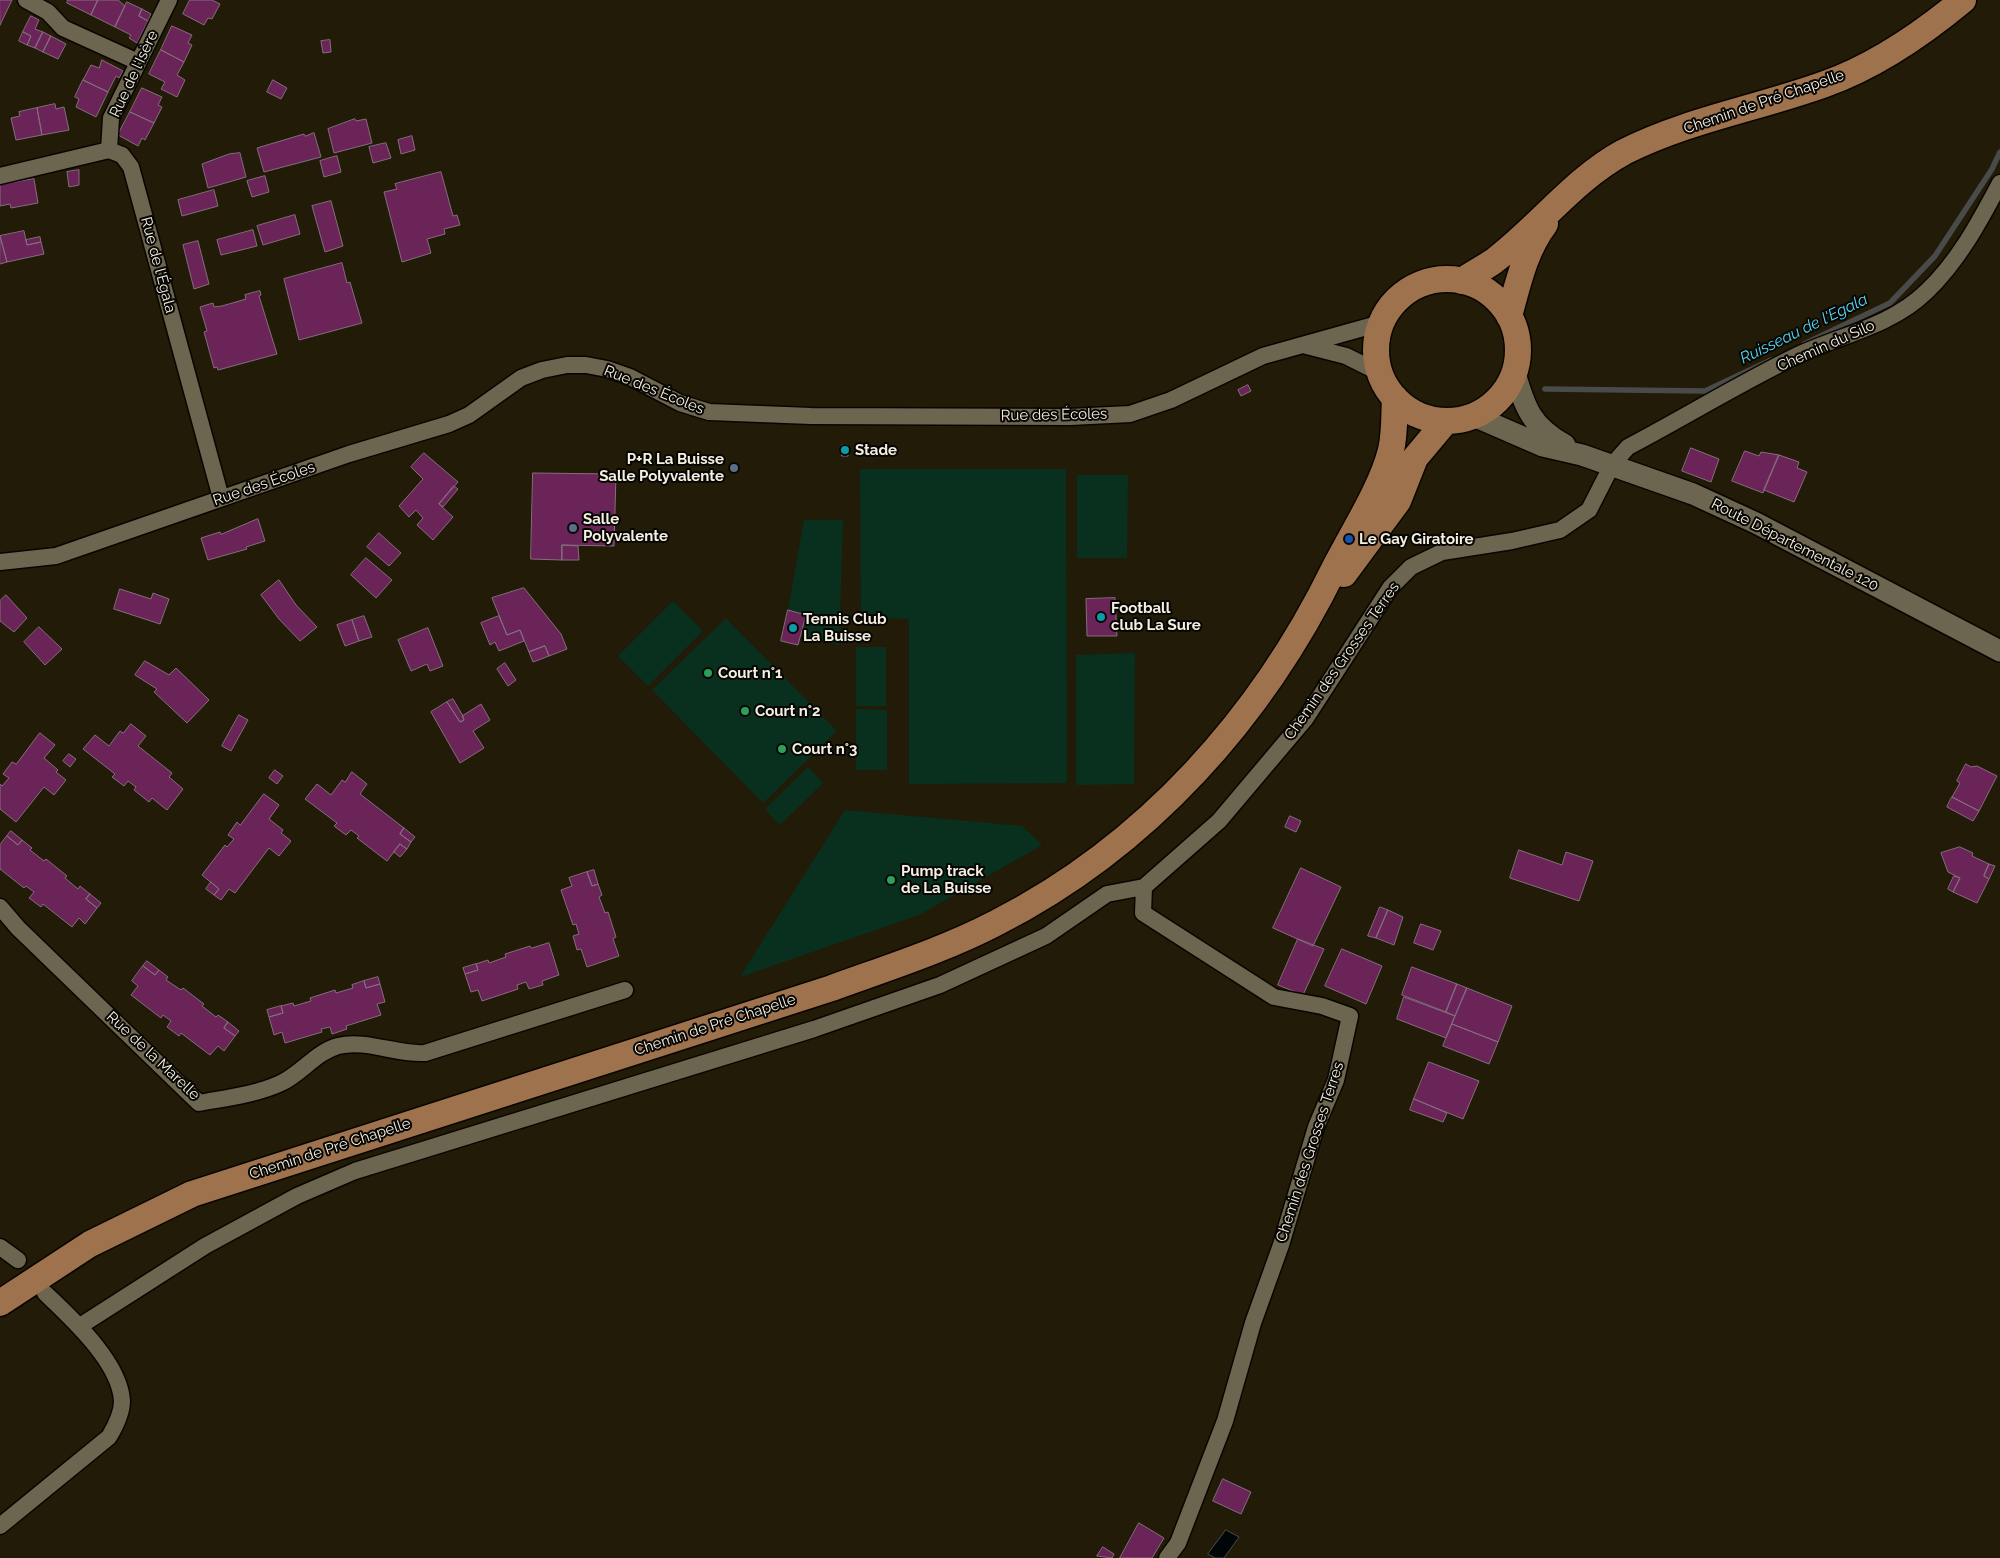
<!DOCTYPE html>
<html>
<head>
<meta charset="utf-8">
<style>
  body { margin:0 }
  canvas { display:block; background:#211b08 }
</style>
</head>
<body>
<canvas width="2000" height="1558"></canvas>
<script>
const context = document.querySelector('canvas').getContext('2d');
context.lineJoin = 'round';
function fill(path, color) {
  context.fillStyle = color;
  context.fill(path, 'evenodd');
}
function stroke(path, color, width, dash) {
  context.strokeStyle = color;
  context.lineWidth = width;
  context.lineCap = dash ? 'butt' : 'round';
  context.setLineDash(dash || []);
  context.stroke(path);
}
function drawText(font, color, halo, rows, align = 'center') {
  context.font = font + ' Raleway,sans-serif';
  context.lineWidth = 4;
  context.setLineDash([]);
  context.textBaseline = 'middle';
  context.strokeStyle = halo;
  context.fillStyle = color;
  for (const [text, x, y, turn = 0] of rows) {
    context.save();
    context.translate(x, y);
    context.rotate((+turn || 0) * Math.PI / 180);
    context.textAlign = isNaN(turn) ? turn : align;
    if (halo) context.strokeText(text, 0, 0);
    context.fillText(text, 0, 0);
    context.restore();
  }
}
fill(new Path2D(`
  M860,469H1066L1067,783L909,784V619L861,618Z
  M1077,475H1128L1127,558H1077Z
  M804,520H843L839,645L801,636L806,615L788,610Z
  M673,601L703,631L648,686L618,656Z
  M726,618L837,731L763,803L652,690Z
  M856,647H886V706H856Z
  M1135,653L1134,784L1076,785V655Z
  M856,709L887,710V770H856Z
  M808,767L823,783L780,825L765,809Z
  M845,810L1022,826L1042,845L919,915L740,977Z`), '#092f1e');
const water = new Path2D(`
  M1226,1530L1239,1537L1224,1558H1215L1208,1554Z`);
fill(water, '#000508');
stroke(water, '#494b4a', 1);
stroke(new Path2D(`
  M1804,344L1890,303L1935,256L1992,169L2000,152
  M1545,389L1705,391L1771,360`), '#494b4a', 5.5);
const building = new Path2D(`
  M0,0H12L0,25Z
  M68,0H98L91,15L67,3Z
  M98,0H118L125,6L115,27L91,15Z
  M190,0H212L220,4L212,19L208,18L204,25L183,14Z
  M127,2L142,9L139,16L148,21L137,43L129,38L131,35L115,27Z
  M142,9L151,14L148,21L139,16Z
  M31,16L39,20L35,29L43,32L35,48L27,45L31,36L23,32Z
  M172,26L192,35L188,43L192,45L184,62L161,50Z
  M23,32L31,36L27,45L19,41Z
  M43,32L51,36L43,52L35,48Z
  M51,36L66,44L58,59L43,52Z
  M330,40L331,52L323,53L321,41Z
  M161,50L184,62L177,75L185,80L177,97L161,89L165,82L149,74Z
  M102,60L123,71L119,78L116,76L108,92L83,80L91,65L99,68Z
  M83,80L108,92L96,117L76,107L79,99L75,97Z
  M273,80L287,88L281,99L267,92Z
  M142,88L162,97L158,105L162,107L154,123L130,112Z
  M55,104L56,109L64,107L69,130L42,135L37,108Z
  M37,108L42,135L16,140L11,118L20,116L19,112Z
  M130,112L154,123L145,140L142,138L138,146L118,135Z
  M355,119L356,121L366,119L372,143L334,153L328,129Z
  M314,133L321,157L264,172L257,148L304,134L305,136Z
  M412,136L415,150L401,154L398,140Z
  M386,143L391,158L373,163L369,147Z
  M240,153L246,177L208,188L202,164L229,154Z
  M337,156L341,172L324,177L320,161Z
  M79,170V185L69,187L67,172Z
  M441,172L453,216L457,215L460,225L444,229L445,234L427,239L431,253L402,262L384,192L397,189L395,184Z
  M265,176L269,192L252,197L247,181Z
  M34,179L38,203L11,208L10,204L0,206V185Z
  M214,190L218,206L182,216L178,200Z
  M331,201L343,246L325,252L312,206Z
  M295,215L300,234L263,245L257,226Z
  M253,230L257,246L221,255L217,240Z
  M24,231L27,245L41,242L44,254L7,262L0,236Z
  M0,236L7,262L0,264Z
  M40,237L41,242L27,245L26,240Z
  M198,241L209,284L194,289L183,245Z
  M342,263L347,283L350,282L362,323L299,340L284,279Z
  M260,291L261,295L259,296L277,354L218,370L217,367L214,368L204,332L207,331L200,307L213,303L214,307L222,306L246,299L245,295Z
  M1248,385L1251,391L1241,396L1238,390Z
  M842,445H848V456H842Z
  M1691,448L1719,459L1711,482L1682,471Z
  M1745,451L1759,456L1761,452L1779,455L1763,493L1732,481Z
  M424,453L458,482L439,504L453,517L433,540L417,525L423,518L416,510L409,517L399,506L423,479L411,467Z
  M1779,455L1799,462L1797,468L1807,472L1794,502L1764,490Z
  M533,473L616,474L614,546L562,545V560L531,559Z
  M454,486L458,489L443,507L439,504Z
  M258,519L265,541L246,547L247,549L208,560L201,538L220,532L221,534Z
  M379,533L401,553L389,566L367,547Z
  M562,545L578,546L579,560H562Z
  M366,558L392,580L376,598L351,575Z
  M279,580L296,605L317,627L300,641L279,619L261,595Z
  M524,588L561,634L567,649L549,656L545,646L529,652L520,630L507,635L492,598Z
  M120,589L151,599L153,593L169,599L160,624L114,609Z
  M6,595L27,618L14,632L0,621V601Z
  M1115,598L1117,636H1087L1086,599Z
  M788,610L806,615L798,645L781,641Z
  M364,616L372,637L359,641L352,620Z
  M499,616L507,635L520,630L524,641L499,651L495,642L490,645L481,623Z
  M352,620L359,641L345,646L337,625Z
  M39,627L62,649L45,665L24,642Z
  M428,628L443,666L430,671L427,664L411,671L398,640Z
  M545,646L549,656L533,662L529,652Z
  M145,661L169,675L176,668L209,700L187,723L154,692L157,689L135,675Z
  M505,663L516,680L508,686L497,669Z
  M453,699L463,716L464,720L460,722L447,702Z
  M447,702L460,722L464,720L462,716L481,704L490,720L473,731L484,748L460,763L431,712Z
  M239,715L248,720L231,751L222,746Z
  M131,724L146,736L138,746L172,773L169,777L183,789L167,810L152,798L149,802L134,790L136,787L128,781L124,786L112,777L115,774L83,749L95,735L109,746L120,731L123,733Z
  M40,733L55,745L44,758L58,770L56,772L66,780L54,795L44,787L16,822L0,809V784L2,786L9,778L3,774L12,762L16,764Z
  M69,754L76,759L70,767L63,761Z
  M1966,764L1971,767L1977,766L1997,776L1979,811L1952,797L1960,783L1957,781Z
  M275,770L283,776L277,784L269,778Z
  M352,772L367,784L360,794L404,828L400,834L411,842L407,849L400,844L387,861L357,838L359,836L351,830L346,835L334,826L337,823L305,799L317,784L331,795L342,780L345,782Z
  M264,794L279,805L269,819L283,830L281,833L291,841L279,856L269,848L235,893L229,889L221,900L214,895L219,889L202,875L225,845L227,847L234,839L228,835L237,822L240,825Z
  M1952,797L1979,811L1973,821L1947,807Z
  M1290,816L1301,821L1296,832L1285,827Z
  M404,828L415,837L411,842L400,834Z
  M11,831L22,840L18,845L7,836Z
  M7,836L18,845L22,840L32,848L30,850L44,861L46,859L67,876L65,878L78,889L80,886L90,894L86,899L97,908L85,924L79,918L72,927L43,904L41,907L29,898L34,892L26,886L24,888L0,869V845Z
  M400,844L407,849L400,857L394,852Z
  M1960,847L1973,853L1972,856L1989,864L1984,876L1989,879L1977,903L1953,892L1960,878L1948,872L1941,853Z
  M1519,850L1562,865L1566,852L1593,861L1579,901L1510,878Z
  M1989,864L1995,866L1989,879L1984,876Z
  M1301,868L1341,887L1313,946L1273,928Z
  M594,870L598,884L592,886L587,872Z
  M587,872L592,886L598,884L602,895L599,897L605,913L608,912L616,937L613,939L619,956L587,967L581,949L577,950L573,936L579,934L576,924L573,925L561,890L572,886L569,878Z
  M1954,876L1960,878L1953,892L1948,889Z
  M211,882L219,889L214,895L206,889Z
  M90,894L101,903L97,908L86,899Z
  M1380,907L1388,910L1376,938L1368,936Z
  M1388,910L1403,917L1394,945L1376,938Z
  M1421,924L1441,931L1433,950L1414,943Z
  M1298,939L1324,949L1303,995L1278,985Z
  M549,943L559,975L542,981L543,985L529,989L526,982L517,985L518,989L482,1001L478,990L471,992L465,974L478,970L476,964L488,960L489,963L506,957L505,954L530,946L531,948Z
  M1342,949L1382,966L1366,1004L1325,986Z
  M147,961L159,970L155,975L143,966Z
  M476,964L478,970L465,974L463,968Z
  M143,966L155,975L159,970L168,977L166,980L181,990L183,988L204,1004L202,1006L216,1017L218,1015L228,1022L224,1028L235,1036L224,1051L218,1046L210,1055L181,1033L179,1036L167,1027L171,1021L163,1015L161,1018L131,995L138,986L132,981Z
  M1412,967L1457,984L1446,1012L1402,995Z
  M378,977L380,984L366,988L364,981Z
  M364,981L366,988L380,984L385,1002L377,1004L381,1015L346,1026L347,1029L332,1034L330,1027L321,1029L322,1032L285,1043L282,1032L274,1035L269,1017L283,1013L281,1006L293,1003L294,1006L311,1001L310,998L335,990L336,993L353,988L352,985Z
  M1457,984L1467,988L1455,1016L1446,1012Z
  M1467,988L1512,1006L1498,1042L1452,1024Z
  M1404,997L1455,1016L1446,1038L1397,1019Z
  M281,1006L283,1013L269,1017L267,1010Z
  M228,1022L239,1031L235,1036L224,1028Z
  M1452,1024L1498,1042L1489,1064L1443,1046Z
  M1429,1062L1479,1081L1463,1119L1414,1099Z
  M1414,1099L1447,1113L1443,1122L1410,1110Z
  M1223,1479L1251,1492L1241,1514L1213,1501Z
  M1139,1523L1164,1538L1152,1558H1120Z
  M1103,1547L1114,1554L1112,1558L1097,1556Z`);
fill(building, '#6b2458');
stroke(building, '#836e7c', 1);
const minor = new Path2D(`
  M26,0L48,12L63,28L138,62
  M109,150L111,118L169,0
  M0,176L109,150L122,155L131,167L221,498
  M1303,345L1346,356L1380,373
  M0,562L56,556L349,454L449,424L469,415L521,378L542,370L567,365H586L607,369L630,377L680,403L709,412L811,416L1070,417L1130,414L1171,400L1263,356L1381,323
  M0,907L18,928L199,1103C226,1098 255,1095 281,1083C301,1074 316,1052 338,1046C367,1039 396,1055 425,1053L625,990
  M0,1247L18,1260
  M80,1326L205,1246L297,1196L355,1171L814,1029L940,985L1046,936L1107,894L1144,887
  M0,1526L109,1437C115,1427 122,1413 122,1401C120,1362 71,1318 45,1293
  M1167,1558L1178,1543L1225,1421L1253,1323L1281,1245L1316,1127L1336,1080L1350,1016L1322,1006L1274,997L1143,913L1144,887L1219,821L1306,718L1390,588L1411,567L1442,552L1512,541L1560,530L1589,510L1612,465L1628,447C1685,417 1740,383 1798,355C1841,335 1891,326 1926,292C1958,262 1980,221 2000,183`);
const tertiary = new Path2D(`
  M1515,373C1525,408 1531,426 1565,445
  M1474,416L1543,446L1582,455L1693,494L1756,523L2000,651`);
const primary = new Path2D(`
  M1376 350a71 71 0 1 1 142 0a71 71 0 1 1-142 0Z
  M1462,281C1472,274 1484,268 1494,261C1539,227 1574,179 1624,152C1687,120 1759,108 1825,84C1876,66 1922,34 1963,0
  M1509,316C1518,284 1525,250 1545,224
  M1344,574L1398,501L1415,458L1446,421
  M0,1303L90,1244L192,1194L832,988C887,968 944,950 996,923C1147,846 1262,717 1335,567C1353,532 1382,487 1391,450C1395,434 1394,415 1395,398`);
stroke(minor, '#0a0500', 19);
stroke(tertiary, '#0a0500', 24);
stroke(primary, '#0a0500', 29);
stroke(minor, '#6c6550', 16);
stroke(tertiary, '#6c6550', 21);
stroke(primary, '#9f724e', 26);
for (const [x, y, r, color] of [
  [845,450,5,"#0f9aa8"],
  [734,468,5,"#5c6f8a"],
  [573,528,5,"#5c6f8a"],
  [1349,539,5,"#1a4fb4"],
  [1101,617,5,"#0f9aa8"],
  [793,628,5,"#0f9aa8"],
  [708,673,5,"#2e9e5b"],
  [745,711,5,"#2e9e5b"],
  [782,749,5,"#2e9e5b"],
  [891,880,5,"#2e9e5b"]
]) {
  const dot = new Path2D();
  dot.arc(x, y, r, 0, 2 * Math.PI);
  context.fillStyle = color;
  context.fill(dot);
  stroke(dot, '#080602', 2);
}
drawText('15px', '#f3efe3', '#080602', [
  ["Rue de l'Isère",134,74,-65],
  ["Chemin de Pré Chapelle",1764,102,-19],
  ["Rue de l'Égala",158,265,75],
  ["Chemin du Silo",1826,346,-24],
  ["Rue des Écoles",654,390,22],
  ["Rue des Écoles",1054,415,-1],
  ["Rue des Écoles",264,484,-19],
  ["Route Départementale 120",1795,545,27],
  ["Chemin des Grosses Terres",1342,661,-55],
  ["Chemin de Pré Chapelle",715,1025,-18],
  ["Rue de la Marelle",153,1056,43],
  ["Chemin de Pré Chapelle",330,1149,-18],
  ["Chemin des Grosses Terres",1310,1152,-72]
]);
drawText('bold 15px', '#f3efe3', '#080602', [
  ["Stade",855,450],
  ["P+R La Buisse",724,459,"right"],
  ["Salle Polyvalente",724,476,"right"],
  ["Salle",583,519],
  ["Polyvalente",583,536],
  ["Le Gay Giratoire",1359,539],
  ["Football",1111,608],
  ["club La Sure",1111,625],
  ["Tennis Club",803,619],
  ["La Buisse",803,636],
  ["Court n°1",718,673],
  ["Court n°2",755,711],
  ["Court n°3",792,749],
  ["Pump track",901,871],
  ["de La Buisse",901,888]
], 'left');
drawText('italic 16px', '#55d7f6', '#080602', [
  ["Ruisseau de l'Egala",1804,329,-26]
]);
</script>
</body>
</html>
